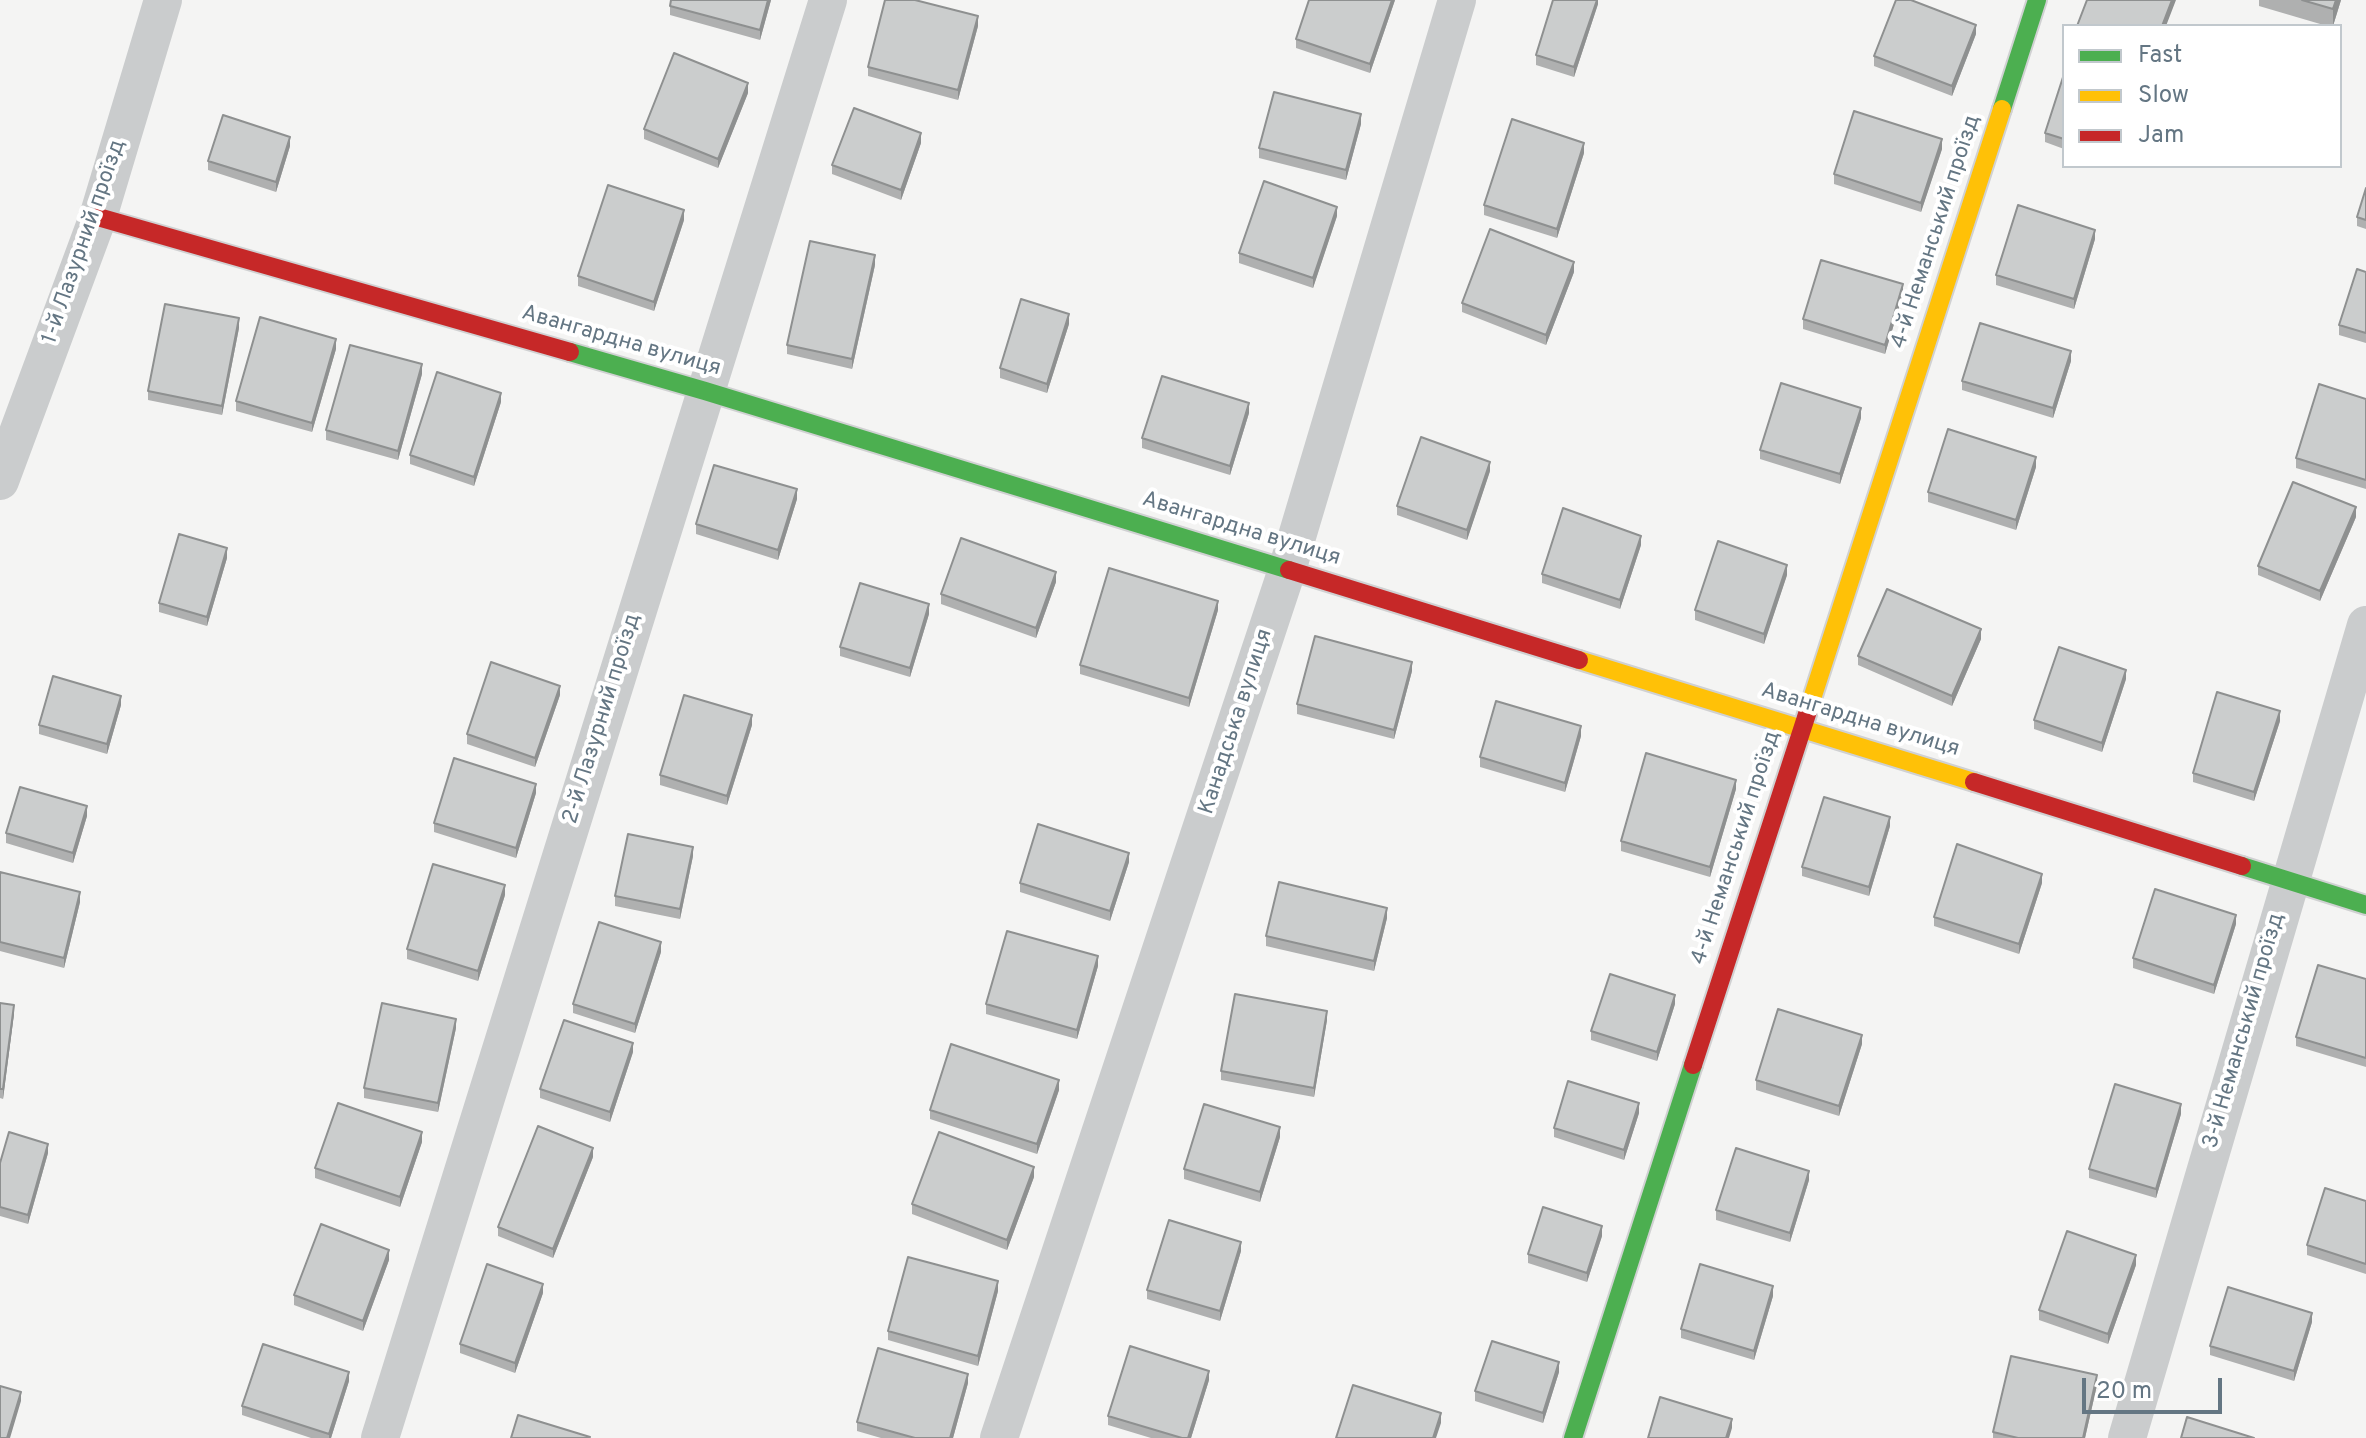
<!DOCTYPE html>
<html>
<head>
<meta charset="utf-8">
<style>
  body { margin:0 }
  #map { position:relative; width:2366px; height:1438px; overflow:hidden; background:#f4f4f3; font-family:Overpass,sans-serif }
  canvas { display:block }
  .legend { position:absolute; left:2062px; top:24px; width:280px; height:144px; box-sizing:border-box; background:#fff; border:2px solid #c1c8cd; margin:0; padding:10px 14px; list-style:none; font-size:24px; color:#647683 }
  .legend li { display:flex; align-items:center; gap:16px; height:40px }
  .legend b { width:40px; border:2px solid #c1c8cd }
  .scale { position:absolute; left:2082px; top:1378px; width:140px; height:36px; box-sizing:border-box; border:4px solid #647683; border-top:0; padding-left:10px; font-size:24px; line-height:28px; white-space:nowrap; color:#647683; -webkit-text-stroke:6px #fff; paint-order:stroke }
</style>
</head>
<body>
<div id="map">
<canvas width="2366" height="1438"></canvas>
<ul class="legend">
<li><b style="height:10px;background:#4caf50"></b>Fast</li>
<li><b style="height:10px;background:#ffc107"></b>Slow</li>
<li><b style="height:10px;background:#c62828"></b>Jam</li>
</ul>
<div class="scale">20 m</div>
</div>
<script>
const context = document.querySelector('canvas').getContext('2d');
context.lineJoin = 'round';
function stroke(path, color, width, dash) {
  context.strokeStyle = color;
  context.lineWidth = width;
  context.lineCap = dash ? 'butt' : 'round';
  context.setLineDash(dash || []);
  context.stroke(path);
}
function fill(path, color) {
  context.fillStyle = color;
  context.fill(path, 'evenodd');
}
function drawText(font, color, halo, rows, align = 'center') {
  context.font = font + ' Overpass,sans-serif';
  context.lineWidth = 8;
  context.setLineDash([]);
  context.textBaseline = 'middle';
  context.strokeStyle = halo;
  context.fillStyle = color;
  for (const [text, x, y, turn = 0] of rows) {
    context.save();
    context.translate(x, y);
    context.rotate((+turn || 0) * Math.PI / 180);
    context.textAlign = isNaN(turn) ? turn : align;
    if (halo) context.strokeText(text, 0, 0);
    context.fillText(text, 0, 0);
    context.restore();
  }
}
const fast = new Path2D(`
  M2002,109L2037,0
  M570,352L705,391L1289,570
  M2242,866L2366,905
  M1573,1438L1693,1065`);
const slow = new Path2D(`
  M1579,660L1974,782
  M1809,708L2002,109`);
const jam = new Path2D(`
  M98,217L570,352
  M1289,570L1579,660
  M1974,782L2242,866
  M1693,1065L1809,708`);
stroke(fast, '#d0d1d2', 22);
stroke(slow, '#d0d1d2', 22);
stroke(jam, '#d0d1d2', 22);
stroke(new Path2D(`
  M0,481L98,217L163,0
  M380,1438L828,0
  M999,1438L1287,570L1457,0
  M2127,1438L2366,625`), '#cacccd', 38);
stroke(fast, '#4caf50', 18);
stroke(slow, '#ffc107', 18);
stroke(jam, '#c62828', 18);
fill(new Path2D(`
  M771,0L760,40L670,15V6Z
  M1395,0L1370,73L1296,48V39Z
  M1598,0V4L1574,77L1536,65V55Z
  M2259,0H2341L2333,26H2327L2259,6Z
  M978,26L958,100L868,76V67Z
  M1976,34L1952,96L1874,66V56Z
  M2064,74V149L2045,142V133Z
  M748,93L718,168L644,139V129Z
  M1361,124L1346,180L1259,158V148Z
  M921,143L901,200L832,174V165Z
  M290,146L276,192L208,170V161Z
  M1942,149L1921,212L1834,184V174Z
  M1584,153L1557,238L1484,215V205Z
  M2366,188V229L2357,226V217Z
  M1337,216L1313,288L1239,263V253Z
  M684,220L654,311L578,286V276Z
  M2095,239L2074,309L1996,285V275Z
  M875,265L852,369L787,354V345Z
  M1574,272L1546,345L1462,312V303Z
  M2366,272V343L2339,335V325Z
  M1903,294L1885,354L1803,329V319Z
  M1069,324L1047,393L1000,378V368Z
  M239,328L222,415L148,400V391Z
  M336,349L312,432L236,411V401Z
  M2071,361L2053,418L1962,390V381Z
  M422,374L398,460L326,440V430Z
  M2366,399V489L2296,468V458Z
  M501,402L474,486L410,464V455Z
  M1249,413L1230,475L1142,448V438Z
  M1861,418L1840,484L1760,459V450Z
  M2036,467L2016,530L1928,502V492Z
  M1490,471L1467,540L1397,515V506Z
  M797,499L778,560L696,534V524Z
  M2356,517L2320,601L2258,575V566Z
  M1641,545L1620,609L1542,583V574Z
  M227,558L207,626L159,612V603Z
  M1787,575L1764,644L1695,620V610Z
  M1056,582L1036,638L941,604V594Z
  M1218,610L1189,707L1080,674V665Z
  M929,614L910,677L840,656V647Z
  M1981,639L1952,706L1858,665V656Z
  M1412,671L1394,739L1297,714V704Z
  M2126,679L2102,752L2034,729V720Z
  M560,695L535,767L467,744V734Z
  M121,705L107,754L39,734V725Z
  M2280,721L2254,801L2193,782V773Z
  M752,725L727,805L660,785V775Z
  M1581,736L1565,792L1480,767V757Z
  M1736,789L1710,877L1621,851V841Z
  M536,793L516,858L434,832V823Z
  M87,816L73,863L6,843V833Z
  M1890,826L1869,896L1802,876V867Z
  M693,856L680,919L615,906V896Z
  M1129,862L1110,921L1020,892V883Z
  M0,872L80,902L64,968L0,951Z
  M2042,883L2019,954L1934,926V917Z
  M505,895L478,981L407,959V949Z
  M1387,918L1374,971L1266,946V936Z
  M2236,924L2214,994L2133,968V958Z
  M661,952L635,1033L573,1013V1004Z
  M1098,966L1077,1039L986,1014V1004Z
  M2366,979V1067L2296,1046V1037Z
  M0,1003L14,1014L3,1099L0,1098Z
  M1675,1004L1657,1061L1591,1040V1031Z
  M1327,1020L1314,1097L1221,1080V1071Z
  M456,1028L438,1112L364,1098V1088Z
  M1862,1044L1839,1116L1756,1090V1080Z
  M633,1052L610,1122L540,1098V1089Z
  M1059,1090L1037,1154L930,1119V1110Z
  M1639,1113L1624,1160L1554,1137V1128Z
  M2181,1114L2156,1198L2089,1178V1169Z
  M1280,1137L1260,1202L1184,1179V1169Z
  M422,1142L400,1207L315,1178V1168Z
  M48,1153L28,1224L0,1216V1163Z
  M593,1157L553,1258L498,1236V1227Z
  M1034,1177L1007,1250L912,1214V1204Z
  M1809,1180L1790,1242L1716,1220V1210Z
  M2366,1201V1274L2307,1255V1245Z
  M1602,1236L1587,1282L1528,1263V1254Z
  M1241,1251L1220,1321L1147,1299V1290Z
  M389,1260L363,1331L294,1305V1295Z
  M2136,1265L2108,1344L2039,1320V1310Z
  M998,1291L978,1366L888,1340V1331Z
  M543,1293L515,1373L460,1353V1344Z
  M1773,1296L1754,1360L1681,1338V1329Z
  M2312,1322L2294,1381L2210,1355V1346Z
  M1559,1372L1543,1423L1475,1401V1391Z
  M1209,1380L1191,1438H1151L1108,1425V1416Z
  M349,1381L331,1438H311L242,1415V1406Z
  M968,1383L953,1438H881L857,1431V1422Z
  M2097,1385L2085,1438H1993V1432Z`), '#afb0b0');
fill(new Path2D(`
  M768,0H771L760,40V30Z
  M1392,0H1395L1370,73V64Z
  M1597,0H1598V4L1574,77V67Z
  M2172,0H2176L2166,26H2162Z
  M2336,0H2341L2333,26V9Z
  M978,16V26L958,100V90Z
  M1976,25V34L1952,96V86Z
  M748,83V93L718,168V159Z
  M1361,114V124L1346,180V170Z
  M921,133V143L901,200V190Z
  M290,137V146L276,192V182Z
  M1942,139V149L1921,212V203Z
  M1584,143V153L1557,238V229Z
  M1337,207V216L1313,288V278Z
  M684,210V220L654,311V302Z
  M2095,230V239L2074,309V299Z
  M875,255V265L852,369V359Z
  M1574,262V272L1546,345V335Z
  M1903,284V294L1885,354V345Z
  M1069,314V324L1047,393V384Z
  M239,318V328L222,415V406Z
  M336,339V349L312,432V423Z
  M2071,351V361L2053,418V408Z
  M422,364V374L398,460V451Z
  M501,393V402L474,486V477Z
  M1249,403V413L1230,475V466Z
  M1861,408V418L1840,484V474Z
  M2036,457V467L2016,530V520Z
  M1490,462V471L1467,540V530Z
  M797,489V499L778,560V550Z
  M2356,507V517L2320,601V591Z
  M1641,536V545L1620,609V600Z
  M227,548V558L207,626V617Z
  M1787,565V575L1764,644V634Z
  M1056,572V582L1036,638V628Z
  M1218,601V610L1189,707V698Z
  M929,604V614L910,677V668Z
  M1981,629V639L1952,706V696Z
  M1412,662V671L1394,739V730Z
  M2126,670V679L2102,752V743Z
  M560,686V695L535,767V758Z
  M121,696V705L107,754V744Z
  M2280,711V721L2254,801V792Z
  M752,715V725L727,805V796Z
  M1581,726V736L1565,792V783Z
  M1736,780V789L1710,877V867Z
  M536,784V793L516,858V848Z
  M87,806V816L73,863V853Z
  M1890,817V826L1869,896V887Z
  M693,847V856L680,919V909Z
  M1129,853V862L1110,921V911Z
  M2042,874V883L2019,954V944Z
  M505,885V895L478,981V971Z
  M80,892V902L64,968V958Z
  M1387,908V918L1374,971V961Z
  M2236,915V924L2214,994V985Z
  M661,942V952L635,1033V1024Z
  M1098,956V966L1077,1039V1030Z
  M1675,995V1004L1657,1061V1052Z
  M14,1005V1014L3,1099V1089Z
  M1327,1011V1020L1314,1097V1088Z
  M456,1019V1028L438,1112V1103Z
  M1862,1035V1044L1839,1116V1106Z
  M633,1043V1052L610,1122V1112Z
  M1059,1080V1090L1037,1154V1144Z
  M1639,1103V1113L1624,1160V1150Z
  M2181,1104V1114L2156,1198V1189Z
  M1280,1127V1137L1260,1202V1192Z
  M422,1132V1142L400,1207V1197Z
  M48,1144V1153L28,1224V1215Z
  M593,1148V1157L553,1258V1249Z
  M1034,1167V1177L1007,1250V1240Z
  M1809,1171V1180L1790,1242V1233Z
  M1602,1226V1236L1587,1282V1273Z
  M1241,1242V1251L1220,1321V1311Z
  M389,1250V1260L363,1331V1321Z
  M2136,1255V1265L2108,1344V1334Z
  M998,1281V1291L978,1366V1356Z
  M543,1284V1293L515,1373V1363Z
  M1773,1286V1296L1754,1360V1351Z
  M2312,1313V1322L2294,1381V1371Z
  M1559,1362V1372L1543,1423V1413Z
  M1209,1371V1380L1191,1438H1188Z
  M349,1372V1381L331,1438H329V1434Z
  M968,1374V1383L953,1438H950Z
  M2097,1375V1385L2085,1438H2083Z
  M21,1392V1401L10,1438H7Z
  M1441,1413V1423L1436,1438H1433Z
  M1732,1419V1428L1729,1438H1726Z`), '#8e9090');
const building = new Path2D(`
  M671,0H768L760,30L670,6Z
  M885,0H915L978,16L958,90L868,67Z
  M1309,0H1392L1370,64L1296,39Z
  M1553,0H1597L1574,67L1536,55Z
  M1896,0H1911L1976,25L1952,86L1874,56Z
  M2087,0H2172L2162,26H2077Z
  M2302,0H2336L2333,9Z
  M674,53L748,83L718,159L644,129Z
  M2064,74V139L2045,133Z
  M1274,92L1361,114L1346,170L1259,148Z
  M854,108L921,133L901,190L832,165Z
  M1854,111L1942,139L1921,203L1834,174Z
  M223,115L290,137L276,182L208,161Z
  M1512,119L1584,143L1557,229L1484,205Z
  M1264,181L1337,207L1313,278L1239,253Z
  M608,185L684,210L654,302L578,276Z
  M2366,188V220L2357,217Z
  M2018,205L2095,230L2074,299L1996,275Z
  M1490,229L1574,262L1546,335L1462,303Z
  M810,241L875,255L852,359L787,345Z
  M1821,260L1903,284L1885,345L1803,319Z
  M2357,269L2366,272V333L2339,325Z
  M1021,299L1069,314L1047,384L1000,368Z
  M165,304L239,318L222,406L148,391Z
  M260,317L336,339L312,423L236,401Z
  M1980,323L2071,351L2053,408L1962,381Z
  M350,345L422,364L398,451L326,430Z
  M437,372L501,393L474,477L410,455Z
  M1162,376L1249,403L1230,466L1142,438Z
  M1781,383L1861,408L1840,474L1760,450Z
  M2319,384L2366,399V480L2296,458Z
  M1948,429L2036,457L2016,520L1928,492Z
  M1421,437L1490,462L1467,530L1397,506Z
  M714,465L797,489L778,550L696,524Z
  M2293,482L2356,507L2320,591L2258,566Z
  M1563,508L1641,536L1620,600L1542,574Z
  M179,534L227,548L207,617L159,603Z
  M961,538L1056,572L1036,628L941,594Z
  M1718,541L1787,565L1764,634L1695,610Z
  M1109,568L1218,601L1189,698L1080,665Z
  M860,583L929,604L910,668L840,647Z
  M1887,589L1981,629L1952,696L1858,656Z
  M1315,636L1412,662L1394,730L1297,704Z
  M2059,647L2126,670L2102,743L2034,720Z
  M491,662L560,686L535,758L467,734Z
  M53,676L121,696L107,744L39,725Z
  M2217,692L2280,711L2254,792L2193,773Z
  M684,695L752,715L727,796L660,775Z
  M1496,701L1581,726L1565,783L1480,757Z
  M1646,753L1736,780L1710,867L1621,841Z
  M454,758L536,784L516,848L434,823Z
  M20,787L87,806L73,853L6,833Z
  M1824,797L1890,817L1869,887L1802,867Z
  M1038,824L1129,853L1110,911L1020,883Z
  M628,834L693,847L680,909L615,896Z
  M1957,844L2042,874L2019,944L1934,917Z
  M433,864L505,885L478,971L407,949Z
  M0,872L80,892L64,958L0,942Z
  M1279,882L1387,908L1374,961L1266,936Z
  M2155,889L2236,915L2214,985L2133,958Z
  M599,922L661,942L635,1024L573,1004Z
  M1007,931L1098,956L1077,1030L986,1004Z
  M2318,965L2366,979V1058L2296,1037Z
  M1610,974L1675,995L1657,1052L1591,1031Z
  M1235,994L1327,1011L1314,1088L1221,1071Z
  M0,1003L14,1005L3,1089H0Z
  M382,1003L456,1019L438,1103L364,1088Z
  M1778,1009L1862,1035L1839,1106L1756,1080Z
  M564,1020L633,1043L610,1112L540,1089Z
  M951,1044L1059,1080L1037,1144L930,1110Z
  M1568,1081L1639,1103L1624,1150L1554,1128Z
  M2115,1084L2181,1104L2156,1189L2089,1169Z
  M338,1103L422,1132L400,1197L315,1168Z
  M1204,1104L1280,1127L1260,1192L1184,1169Z
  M538,1126L593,1148L553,1249L498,1227Z
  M9,1132L48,1144L28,1215L0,1207V1163Z
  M939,1132L1034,1167L1007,1240L912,1204Z
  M1736,1148L1809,1171L1790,1233L1716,1210Z
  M2325,1188L2366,1201V1264L2307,1245Z
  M1543,1207L1602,1226L1587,1273L1528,1254Z
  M1169,1220L1241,1242L1220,1311L1147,1290Z
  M321,1224L389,1250L363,1321L294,1295Z
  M2067,1231L2136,1255L2108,1334L2039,1310Z
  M908,1257L998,1281L978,1356L888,1331Z
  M487,1264L543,1284L515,1363L460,1344Z
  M1700,1264L1773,1286L1754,1351L1681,1329Z
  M2228,1287L2312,1313L2294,1371L2210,1346Z
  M1492,1341L1559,1362L1543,1413L1475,1391Z
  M263,1344L349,1372L329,1434L242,1406Z
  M1130,1346L1209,1371L1188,1438H1182L1108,1416Z
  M878,1348L968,1374L950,1438H915L857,1422Z
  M2011,1356L2097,1375L2083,1438H2018L1993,1432Z
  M1353,1385L1441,1413L1433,1438H1336Z
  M0,1386L21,1392L7,1438H0Z
  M1660,1397L1732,1419L1726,1438H1648Z
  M518,1415L590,1437L589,1438H511Z
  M2187,1417L2254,1438H2181Z`);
fill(building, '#cbcdcd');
stroke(building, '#8e9090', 2);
drawText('22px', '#647683', '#fff', [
  ["4-й Неманський проїзд",1937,232,-72],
  ["1-й Лазурний проїзд",85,242,-71],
  ["Авангардна вулиця",621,342,16],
  ["Авангардна вулиця",1241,530,17],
  ["2-й Лазурний проїзд",603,719,-73],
  ["Авангардна вулиця",1860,721,17],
  ["Канадська вулиця",1237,722,-72],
  ["4-й Неманський проїзд",1737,848,-72],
  ["3-й Неманський проїзд",2245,1031,-74]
]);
</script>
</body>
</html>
